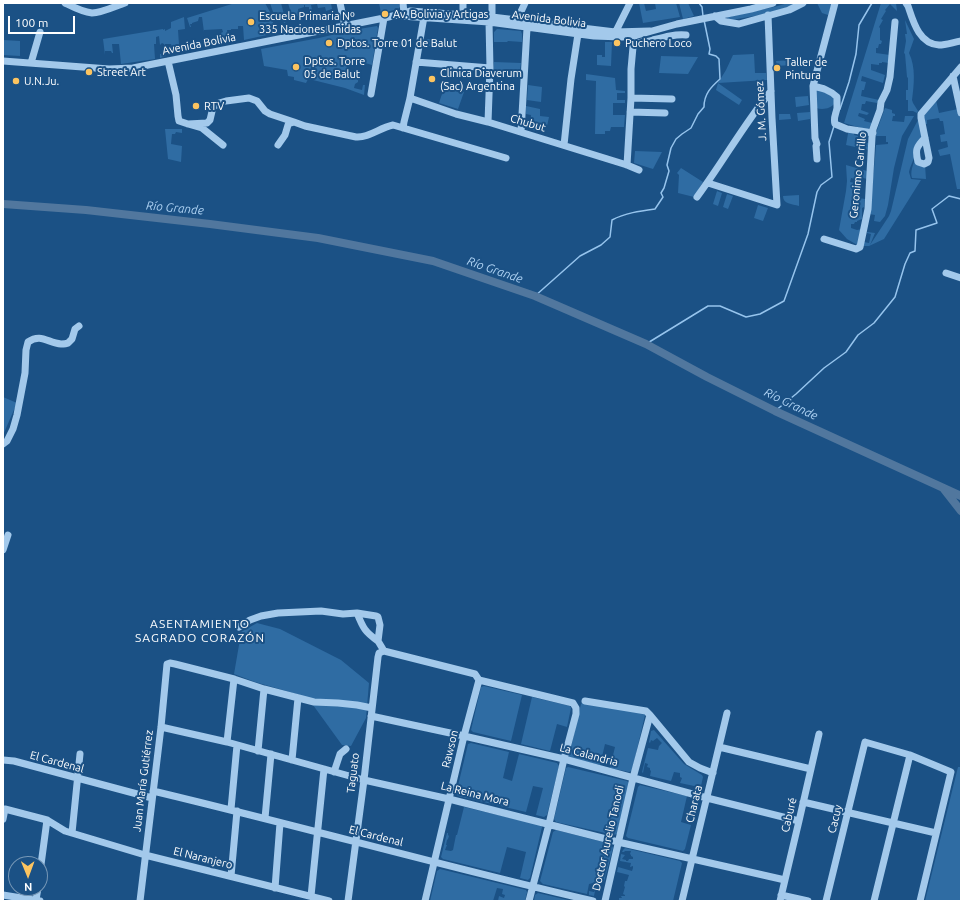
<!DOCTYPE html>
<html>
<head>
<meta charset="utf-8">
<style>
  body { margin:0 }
  #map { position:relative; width:964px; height:904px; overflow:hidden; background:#1b5185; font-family:Ubuntu,sans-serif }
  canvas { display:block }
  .frame { position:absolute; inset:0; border:4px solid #fff; pointer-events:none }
  .north { position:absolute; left:8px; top:856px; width:40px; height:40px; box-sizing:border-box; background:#1b5185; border:1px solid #7697b6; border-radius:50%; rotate:179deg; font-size:11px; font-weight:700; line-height:16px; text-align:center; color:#fff }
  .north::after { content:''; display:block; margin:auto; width:14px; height:18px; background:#fcc460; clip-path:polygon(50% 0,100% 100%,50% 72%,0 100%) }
  .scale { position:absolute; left:8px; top:16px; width:67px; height:18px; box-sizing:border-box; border:2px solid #fff; border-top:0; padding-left:5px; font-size:12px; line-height:14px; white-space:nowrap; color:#fff; -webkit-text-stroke:3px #1b5185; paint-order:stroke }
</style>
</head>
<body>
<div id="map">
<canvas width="964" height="904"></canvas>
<div class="frame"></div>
<div class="north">N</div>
<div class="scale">100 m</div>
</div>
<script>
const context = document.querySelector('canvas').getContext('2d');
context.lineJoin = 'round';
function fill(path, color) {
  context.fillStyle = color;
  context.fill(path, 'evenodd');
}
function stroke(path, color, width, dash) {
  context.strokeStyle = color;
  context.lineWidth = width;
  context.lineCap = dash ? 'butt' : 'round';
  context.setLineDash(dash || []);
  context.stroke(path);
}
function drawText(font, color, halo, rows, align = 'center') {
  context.font = font + ' Ubuntu,sans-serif';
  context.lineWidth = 4;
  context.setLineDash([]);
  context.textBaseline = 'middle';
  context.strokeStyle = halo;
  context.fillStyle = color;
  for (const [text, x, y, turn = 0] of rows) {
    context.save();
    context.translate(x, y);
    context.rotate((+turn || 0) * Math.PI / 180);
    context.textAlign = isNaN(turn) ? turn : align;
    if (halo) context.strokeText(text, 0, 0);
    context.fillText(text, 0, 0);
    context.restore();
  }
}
fill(new Path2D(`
  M235,3H265L270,12L276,33L244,40L243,26H238V29H231V30H227L228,43L224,44L221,33L223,32L222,29L204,30V32L202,17H199L198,21L192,23V24H190L191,27H190L187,18Z
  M270,3H281L286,22L284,23L282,16L275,18Z
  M288,3H331L332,9L326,11L325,7L318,8L317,4L311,5L312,10H309V7H305V5H304V7L298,9L301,29L298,16L294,17L293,13H291Z
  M379,3H399L400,7L398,9L381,13Z
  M639,3H644L646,11L656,9L655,3H676L680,17L643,23Z
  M679,3H688L694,16L683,19Z
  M788,3H797C777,13 754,16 732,20L728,19L727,17L774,7Z
  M817,3H832L828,15L822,13Z
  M881,3H896L897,11L890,4L885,10L886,11L881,19L883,20L879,27L880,28V40L882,41L881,44H879L878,48H876V53L890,55L889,63L882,62V63H879V65L871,64V70L885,75L883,83L862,76L861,81L866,82L864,90H862L861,96L879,100L877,103L866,101L865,104H862L861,110L869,113L867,115L859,113L858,116L865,119L864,121L872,123L868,130L844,123Z
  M184,17L185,29L178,30L179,45H173V47H172L171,44H165L166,56L160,58V54L165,53L164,44L162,43L160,45L159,36L156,37V44H154L155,59L121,64L119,44H112L113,53H112L111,51H105V55L103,39L163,29V30L165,29V31L171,28V22Z
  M905,20L914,39L909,53C916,67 914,85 912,100L913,103L918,111L917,113L913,111H908V100H906V90H908V78L907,77L905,54L904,53L906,41L905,34H907Z
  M377,26L378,28L372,65L349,58L347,71L357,73L356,78L358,79V82L355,84L354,88L362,90L363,85H365L364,95L345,88L309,79V77L306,83L294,80V77L288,76L287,70L264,66L261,49L319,38L353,30Z
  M497,29L521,31L522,34V42L508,41L507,42H494V32Z
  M385,39L401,42L400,47L384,44Z
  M427,39L438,40L437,47L429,46V48H425Z
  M3,40L20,41V56L3,55Z
  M605,42H612L611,66L597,65V55H602V57H605Z
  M754,54L755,73H766L767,80L718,83L726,70L733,55Z
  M661,56L698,57L688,74L659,73Z
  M793,60L791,65L777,66L776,61Z
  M494,62L521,63L520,70L506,69V75H493Z
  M586,74L615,78L616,90L625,91V93H617V100H625V103H613V115H625L624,127H611L610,131H605V134H595L596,81L586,80Z
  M718,83L742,100L739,105L716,90Z
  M528,85L542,87L541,102L527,100Z
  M444,88L464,92L458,109L439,103Z
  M817,90H821L833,97L835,103C830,109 823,110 816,108V92Z
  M808,96L809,105L796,107L795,97Z
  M936,100L939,113L958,109L961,121V189H957L950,154L940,156L938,150L948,147L947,141L941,142L940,135L945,134L943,121H940L939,118L927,120V124H925L924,117L925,114Z
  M526,106L540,109V116L549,117L547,126L539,125V132L530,129L531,115L526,114Z
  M885,108L892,110V113L895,114V116H893L892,121L904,122L905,116H914L902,136L894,168L888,205L885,216L880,222L874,221L875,215L869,214L875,158L876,145L888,144V142H886V136H876L877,130Z
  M810,112V119L798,121L797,113Z
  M779,114H790L791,119L779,120Z
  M919,118L923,136L910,168L909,172L911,179L921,180L884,239L869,246H862L864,242L869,243L871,234L867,233V232L875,233L870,245L889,216L891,211L908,139Z
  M849,128L855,129L854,135L858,136L857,141L869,143V150L846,145Z
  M165,129H182V133L176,132L175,134H172L171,144L182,146L181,162L168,159Z
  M635,151L662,152L653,169L634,163Z
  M915,159L925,165L926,179L912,178C910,172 913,165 915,159Z
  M846,165L867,171V179L856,176L855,179L851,178L850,182L855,183L854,189H859L860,191V194H857V197H859V198L865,199L864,207L862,208V219L857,221V222H855L854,224H851V228L857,230L862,229L859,246L847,239L839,230L846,191L847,181Z
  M681,168L703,182L694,197L678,193L679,175L677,173Z
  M717,191L722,193L718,206L713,204Z
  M727,194L733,196L728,209L723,207Z
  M799,195V206C792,204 783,204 783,196Z
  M758,205L768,208L763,221L754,218Z
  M3,397L17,403L3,435Z
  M257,623L280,629L341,660L369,683L366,718L351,746L342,745L313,705L300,695L255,682L234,674L239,645L241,632Z
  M484,686L522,695L511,741L473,732L471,730L481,687Z
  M532,697L570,706L571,708L567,727L557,724L550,751L521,744Z
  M583,702L644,712L645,715L632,771L629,772L610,768L615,747L605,744L600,765L570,758L569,756L581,704Z
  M654,730L684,764L702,775L703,777L701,786L699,787L680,783L682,778L680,777V773L674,772L671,781L650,776L651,771L650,770V768L647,767L648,764L645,763L643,773L642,772L648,748L658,750L659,746L662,743L657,738L653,741L651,740L650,743L649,742L651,731Z
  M471,743L509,752L503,778L512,781L519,754L557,763L559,766L547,815L544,817L536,815L543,788L533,786L526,812L458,796L456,794L468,744Z
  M568,767L627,781L629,783L617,834L614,835L556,822L554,819L566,768Z
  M958,767H961V901H925Z
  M640,785L687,796L681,822L691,825L685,849L683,851L628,838L626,836L638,787Z
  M464,807L541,825L542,827L530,878L528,880L520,878L526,852L507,847L500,873L443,859L441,857L447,833H448V835L449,836L448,839L447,840L446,845H447L445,850L451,851L453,850L456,835H457Z
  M556,830L611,844L613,848L604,882L597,881L594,896L589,895V891L594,892L595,888L592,887L593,883L589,884L587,894L543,884L540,881L553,832Z
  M625,848L680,861L682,863L673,901H619V898H622L621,896H625V895L623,894L625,887L624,886L625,881H627L629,875L617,872L618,867L632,871L633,868V866L630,867L631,863L620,861L621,854L625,855L622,859L626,860V861H628L629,859H633V857L631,856V855L630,854L631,851H625L624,852H622L623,850Z
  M440,869L526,890L527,892L525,901H498L499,896L504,898L505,895L502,894L503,889L497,888L493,901H430L437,871Z
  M538,893L572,901H534L535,895Z`), '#2f6ca3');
stroke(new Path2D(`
  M699,3L702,7L703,16
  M840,109L849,82L856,54L859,25L872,3
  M535,296L580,256L601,245L610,237L612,220C625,213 640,211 655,209L663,197L661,193L664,188L669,171L667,165L671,148L676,139L682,134L691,128L698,114L704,107C704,94 711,87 720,79L719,59L716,56L709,54L710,49L704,20
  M646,344L708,306H720L746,317L760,314L784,301L808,234L817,192L821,185L832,177L829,142L834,126
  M775,411L796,394L824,368L846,352L858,335L874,323L895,297L905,264L910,253L915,251L916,230L937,223L932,209L949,196L961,199`), '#96c4ed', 1.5);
stroke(new Path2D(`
  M3,204L86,210L210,224L318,238L433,261L535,296L646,344L707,377L775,411L961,496
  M943,488L961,511`), '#51779e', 8);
stroke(new Path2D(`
  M65,3C73,7 82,12 92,13C102,13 116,6 125,3
  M340,3L345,26
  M403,3L404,13
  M906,3L908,6C913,21 919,44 939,45C946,45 954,42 961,41
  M463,15V3
  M401,16L489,22L594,36L622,37L634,36L677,24L751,9L773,3
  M715,16L721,21L739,24L789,10L803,3
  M492,17V3
  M517,20L525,3
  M614,35L630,3
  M633,44C640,42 647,42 653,40C664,37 674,34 686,35
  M3,61L109,69L133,68L384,18L397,15L410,11L492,17L615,32L650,31
  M168,61L176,95L178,116L179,121L188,124L202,128L223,145
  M416,62L490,68
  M31,63L40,32
  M953,76L961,113
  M813,86C822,88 830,90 837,97C837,101 837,104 837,108C836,114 833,118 835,124L847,129L873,133
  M371,94L384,18
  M410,98L456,114L488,122L627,165L639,170
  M631,98L672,99
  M630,112L665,113
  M488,122L490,68L489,22
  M188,124L207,123L210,120L213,107L219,103L226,101L249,98L257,101L265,111L270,114L294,122
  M403,128L404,122L410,98L424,17
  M521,132L527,28
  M925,138C916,147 915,150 918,162L924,164L928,162L929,158L921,118V114L961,67
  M278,145L285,135L288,125L290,123L294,122L305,126L356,137C369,138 379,128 393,125L506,158
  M564,145L571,79L578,34
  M817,159L816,146L817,144L815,138L813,86L835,3
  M627,165L631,98V69L634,36
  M708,183L777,205L772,118L768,15
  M697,197C723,162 744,124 771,91
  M824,239L856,249L860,247L868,209L872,137L873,129L880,110L881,102L887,90L890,77L895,22
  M946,273L961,278
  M3,444L7,441L13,429L17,415L25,373L26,350L28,342C41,333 48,343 61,344C63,344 66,344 68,343L72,339L75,329L79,326
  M3,550L8,535
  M357,613C363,628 365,632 378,641
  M239,627L250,620L261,616L278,613L321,611L343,614L357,613L376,616L378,617L380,625L378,641L384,651
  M384,651L475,674L479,680L464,736L425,901
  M479,680L573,703L576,708V714L564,759L549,824L529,901
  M585,701L646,711L650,715L633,778L605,901
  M650,715L689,762L700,768L713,773
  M371,716L464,736L564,759L707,798L799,821
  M161,727L227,742L364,780L449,799L618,842L785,880
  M227,742L234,679
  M719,747L811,769
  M258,751L264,689
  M3,760L14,761L152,798
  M292,760L298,698
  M334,772L340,754L346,749
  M153,791C300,826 446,867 593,901
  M803,802L936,833
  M231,809L237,745
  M265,818L271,754
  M3,819L5,809L47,820L65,831L145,855L329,901
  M72,833L80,754
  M40,872L47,820
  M231,876L237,811
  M275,888L280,823
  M3,895L40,901
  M781,895L808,901
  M311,896L324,769
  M36,900L38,888
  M140,901L161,727L167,664L170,663L175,664L234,679L264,689L314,702L338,703L357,705L372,708
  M348,901L364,780L378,657L379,653L384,651
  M682,901L727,713
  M780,901L799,821L819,734
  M826,901L865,742L910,755L951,772L920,901
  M874,901L910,755`), '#a3c9eb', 7);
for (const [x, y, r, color] of [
  [385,14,4,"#fcc460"],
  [251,22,4,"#fcc460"],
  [329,43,4,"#fcc460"],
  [617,43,4,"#fcc460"],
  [296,67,4,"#fcc460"],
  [777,68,4,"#fcc460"],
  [89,72,4,"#fcc460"],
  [432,79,4,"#fcc460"],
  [16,81,4,"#fcc460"],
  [196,106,4,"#fcc460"]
]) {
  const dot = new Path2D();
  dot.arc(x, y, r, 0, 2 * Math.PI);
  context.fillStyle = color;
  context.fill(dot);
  stroke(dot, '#1b5185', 1.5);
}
drawText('11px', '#fff', '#1b5185', [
  ["Av. Bolivia y Artigas",393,14],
  ["Escuela Primaria Nº",259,16],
  ["335 Naciones Unidas",259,29],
  ["Dptos. Torre 01 de Balut",337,43],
  ["Puchero Loco",625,43],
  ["Dptos. Torre",304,61],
  ["05 de Balut",304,74],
  ["Taller de",785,62],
  ["Pintura",785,75],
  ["Street Art",97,72],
  ["Clinica Diaverum",440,73],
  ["(Sac) Argentina",440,86],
  ["U.N.Ju.",24,81],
  ["RTV",204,106]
], 'left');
drawText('11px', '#fff', '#1b5185', [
  ["Avenida Bolivia",549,19,7],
  ["Avenida Bolivia",199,44,-11],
  ["J. M. Gómez",761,111,-93],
  ["Chubut",528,123,17],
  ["Geronimo Carrillo",858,175,-84],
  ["Rawson",450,749,-76],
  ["La Calandria",589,755,15],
  ["El Cardenal",57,762,15],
  ["Taguato",353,773,-83],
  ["Juan María Gutiérrez",143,781,-83],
  ["La Reina Mora",475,794,14],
  ["Charata",694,804,-76],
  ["Caburé",789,815,-77],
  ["Cacuy",835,819,-76],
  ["El Cardenal",376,836,14],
  ["Doctor Aurelio Tanodi",608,838,-77],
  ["El Naranjero",203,858,14]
]);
drawText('italic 12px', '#aed2f3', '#1b5185', [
  ["Río Grande",175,208,5],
  ["Río Grande",495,270,19],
  ["Río Grande",791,404,26]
]);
context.letterSpacing = '1px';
drawText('12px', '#fff', '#1b5185', [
  ["ASENTAMIENTO",200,624],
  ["SAGRADO CORAZÓN",200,638]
]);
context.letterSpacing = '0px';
</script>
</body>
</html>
